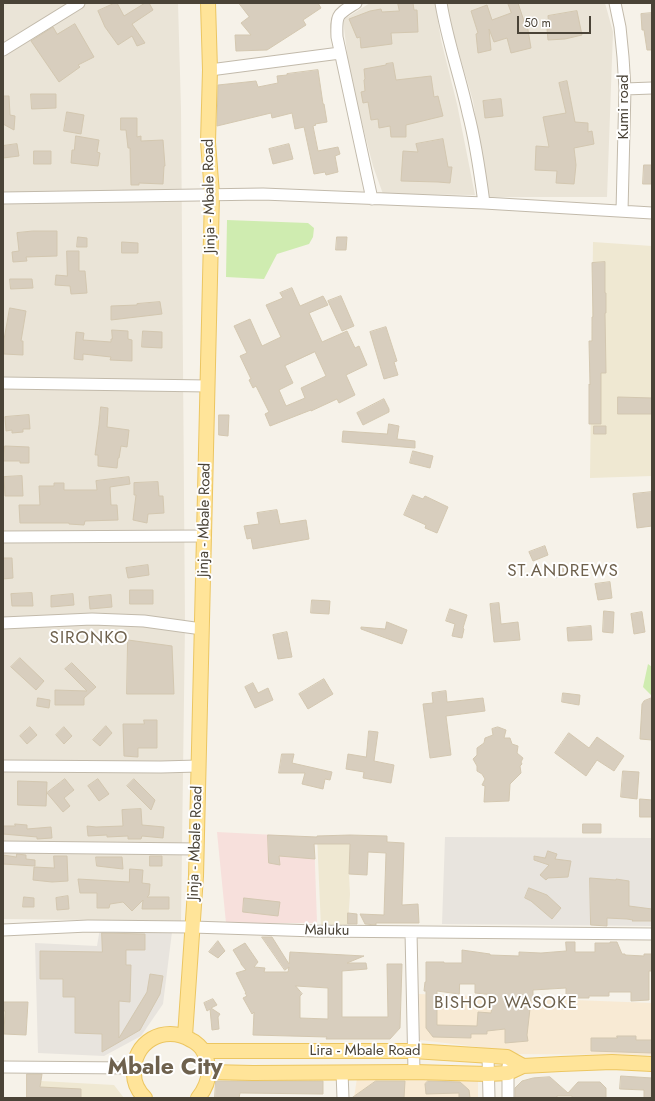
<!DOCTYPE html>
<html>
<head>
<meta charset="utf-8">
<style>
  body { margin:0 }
  #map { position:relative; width:655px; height:1101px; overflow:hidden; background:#f6f2e9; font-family:Jost,sans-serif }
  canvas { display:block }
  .frame { position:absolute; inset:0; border:4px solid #4a4337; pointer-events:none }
  .scale { position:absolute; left:517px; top:16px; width:74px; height:18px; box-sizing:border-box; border:2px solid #4a4337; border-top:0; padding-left:5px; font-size:12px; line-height:14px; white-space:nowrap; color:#4a4337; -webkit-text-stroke:3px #fff; paint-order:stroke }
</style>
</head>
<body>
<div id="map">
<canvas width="655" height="1101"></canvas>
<div class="frame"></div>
<div class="scale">50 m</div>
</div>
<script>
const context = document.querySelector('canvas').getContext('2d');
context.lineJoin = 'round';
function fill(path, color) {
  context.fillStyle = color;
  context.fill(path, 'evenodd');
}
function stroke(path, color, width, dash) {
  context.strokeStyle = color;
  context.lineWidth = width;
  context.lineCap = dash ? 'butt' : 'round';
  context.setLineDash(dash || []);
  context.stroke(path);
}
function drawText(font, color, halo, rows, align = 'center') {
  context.font = font + ' Jost,sans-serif';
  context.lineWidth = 4;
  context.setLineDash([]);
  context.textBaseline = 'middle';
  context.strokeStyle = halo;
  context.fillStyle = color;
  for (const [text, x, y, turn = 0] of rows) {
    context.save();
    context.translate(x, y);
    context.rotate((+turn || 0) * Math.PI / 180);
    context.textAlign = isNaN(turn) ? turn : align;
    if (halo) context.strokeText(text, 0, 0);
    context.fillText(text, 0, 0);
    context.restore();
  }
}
fill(new Path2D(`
  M3,3H178L181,109L185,624L181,921L3,919Z
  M370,3H435L441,40L457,104L475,195L383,194L373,166L350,77L343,20Z
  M446,3H605L613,32L607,197H488L473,101L447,12Z`), '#eae4d7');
fill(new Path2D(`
  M419,994L652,1003V1055L506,1054L478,1047L420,1040Z
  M357,1078L478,1080V1098H354Z`), '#f8ead4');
fill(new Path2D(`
  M445,837L652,838V926L442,924Z
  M100,928L172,932L163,1004L141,1036L104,1056L38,1053L35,943L97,946Z`), '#e8e4de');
fill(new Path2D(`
  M593,242L652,246V476L590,478Z
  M350,835L349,874L350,894L348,923L347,925L321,927L317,836Z
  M41,1081L114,1085L124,1098H41Z`), '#efe8d2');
fill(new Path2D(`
  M217,832L314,837L317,923H226Z`), '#f7e0dc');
fill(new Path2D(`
  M227,220L308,223L314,228L313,237L309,244L277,254L264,279L226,277Z
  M648,664L652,667V696L643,687Z`), '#cfecb0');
const building = new Path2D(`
  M115,3H117L124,16L145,3H149L153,10L132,24L145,43L137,46L132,36L118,45L105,27L98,11Z
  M239,3H318L321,8L303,20L306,25L267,50L236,51L235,35H251L241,23L249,17Z
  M398,3H413L414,10H417L418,32L391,33L392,44L361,48L360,37L357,38L349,19L370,11L381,9L382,12L399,11Z
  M508,3H518L525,24H527L531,48L511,53L507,38L494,42L489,29L491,50L478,53L476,34L478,33L471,11L487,5L492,20L511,13Z
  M577,11L582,35L565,39L548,40L547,29H549L548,16Z
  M652,13V50H647L644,30H642L641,14Z
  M75,24L94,57L78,65L80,67L59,82L31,41L53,27L57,34Z
  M393,63L396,80L431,76L434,97L438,96L443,116L406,125V137H391L390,126L379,128L378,119L371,120L368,102L363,103L361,92L365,91L364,80L365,79L364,69L386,65V64Z
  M318,70L323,104H324L327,122L315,124L316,125L313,126L318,151L338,147L340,154L335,156L338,172L326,175L325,172L314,174L304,127L295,129L292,113L272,118L271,113L217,126L218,85L256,81L258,87L278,83L277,76L287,75V74Z
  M567,81L575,122L588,123V132L592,131L594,144L574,148L576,165L574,184L556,183L557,171L535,170L536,146L549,147L543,117L566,113L559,83Z
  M31,94H56V108L32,109Z
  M3,96H9L10,115L15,116L14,130L3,124Z
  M501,99L503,116L485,118L483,101Z
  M67,112L84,115L81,134L64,131Z
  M121,118H137V137L141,136V141L163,140L165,166H164L163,184L139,183V185H131L130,148H128L126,130H121Z
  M76,136L99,140L97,152L100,153L98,166L71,163L72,150H74Z
  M443,139L448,167H452L450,183L438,182L401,181L403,151L418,152L416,144Z
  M17,144L19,156L3,158V146Z
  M289,144L293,159L273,164L269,149Z
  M34,151H51V164H34Z
  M644,165H652V184H643Z
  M33,231H57V256L26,257L27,261L13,262L12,252L19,251L17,233Z
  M78,237L87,238V247H77Z
  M337,237H347L346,250H336Z
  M122,242L138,243V253H122Z
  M67,251H79V271H85L87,293L71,294L70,286L55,285L56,275L67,276Z
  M605,262V293H606V313H605L606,373H601V424H589V384L590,385L589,341H592V317H593L592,263Z
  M10,279H32L33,288L11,289Z
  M292,288L300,306L323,296L328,305L309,313L322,342L347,331L355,348L359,346L367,365L346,375L355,395L339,403L337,399L311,411V410L270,426L265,414L269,412L256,386L253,388L249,380L251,379L240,356L247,353L234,326L250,319L262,346L281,337L266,305L283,298L280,293ZM315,352L326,376L301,388L305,398L286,406L279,390L293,383L285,366Z
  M341,296L354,326L342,331L328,301Z
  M160,302L162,314L111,320V306L137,305V304Z
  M10,308L26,311L21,341H23V355L4,354V340Z
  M386,327L397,361L394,362L398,375L384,379L370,332Z
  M112,330L128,331V339L132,340V361L110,360L111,357L83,354V360L74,359L76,332L84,333L83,340L111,342V339H112Z
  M143,331L162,332V348L142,347Z
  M618,397L652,398V414H618Z
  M384,399L389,409V412L363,425L357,413Z
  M101,407L108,408L107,427L129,430L127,447L121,446L119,458H118L117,468L98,466V455H95L99,425Z
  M29,415L30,429H23V432L12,433V430L6,431L5,417Z
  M219,415H229L228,436L219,435Z
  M389,424L399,426L397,439L415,441V448L342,442L343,431L387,434Z
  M594,426H606V434H594Z
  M5,446L29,447V463H20V461H4Z
  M413,451L433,456L430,468L410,463Z
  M22,476L23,496H5L4,477Z
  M129,477L130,484L110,487L111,505H117L118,520L85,521L84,525L69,524V523H20L19,505H40L39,486H54V483H64V490H97L96,481Z
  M158,482L159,496H163L164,513L148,514L147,523L133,520L136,495H134V483Z
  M652,492V526L637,528L633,494Z
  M413,495L423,499L425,496L448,507L437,533L425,528L426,525L404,515Z
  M277,510L280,524L306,520L309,539L253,549L251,538L247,539L244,526L259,524L257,513Z
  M545,546L548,555L533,561L529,552Z
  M3,558H12L13,578L3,579Z
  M562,564L565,576L555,578L552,566Z
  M148,565L149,575L128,578L126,568Z
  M610,582L612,598L598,600L595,584Z
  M130,590H153V604H130Z
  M32,593L33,606H12L11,594Z
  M73,594L74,605L51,607V596Z
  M111,595L112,607L90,609L89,597Z
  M312,600L330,601L329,614L311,613Z
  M499,603L501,624L518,622L520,640L494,642L490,604Z
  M450,609L467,615L463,628L464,629L462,638L452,636L455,624L446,621Z
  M604,611L614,612L613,633L603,632Z
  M642,612L645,632L634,634L631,614Z
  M387,622L407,630L402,644L361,629V627L385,629Z
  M591,626L592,640L568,641L567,628Z
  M287,632L292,657L278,659L273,635Z
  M128,640L172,646L174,694H127Z
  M20,658L44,681L36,690L11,667Z
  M72,663L96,687L84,698V705H55V690L87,691L65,669Z
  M324,679L333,694L308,709L299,694Z
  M253,683L258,693L268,688L273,700L255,708L245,687Z
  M446,691L447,702L483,698L485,711L446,716L451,755L430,758L423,704L433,703L432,693Z
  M563,693L580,695L579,705L562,702Z
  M38,698L50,700L49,708L37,706Z
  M652,698V740L640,739L642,704L644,701Z
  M144,720H157V748H138V757L124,756L123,724H144Z
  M106,726L112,733L100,746L93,740Z
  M30,727L37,735L27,744L20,736Z
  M64,727L72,736L64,744L56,735Z
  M498,727L506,730L504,738H510L512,744L518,746L517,753L523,758L521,762L522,764L520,766L521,773L510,784L509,801L484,802L485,786L482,785L485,779L482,774L477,771V766L473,759L477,755V748L484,743L485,738L493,735L492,729Z
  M369,731L378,732L374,761L394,765L391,783L363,778L364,772L346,769L348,754L366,757Z
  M569,733L589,748L597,737L624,756L614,771L597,760L586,776L555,753Z
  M282,754H294L292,763L332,772L330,780L325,779L323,789L302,784L305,773H279Z
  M623,771L639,772L637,799L621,797Z
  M65,779L74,790L64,798L70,806L63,812L47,793Z
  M98,779L109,794L99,801L88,786Z
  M134,779L155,800L151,810L127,786Z
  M18,781L47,782L46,806L18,805Z
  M640,799L652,800V817H640Z
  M141,809L142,825L164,827L163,838L142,836L141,839H128V836L107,837V835L88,836L87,826L96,827L123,826L122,810Z
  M15,824L27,825V829L51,827L52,838L37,839V837L3,834V826H15Z
  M583,824H601V833H583Z
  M268,835L317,837V836L350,835L387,836V842L404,843L402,905L418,904L419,923H376V925L365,924L360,914L384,915L386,853L368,852L367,875L349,874L350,844H314L315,859L279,856L280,865L269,863Z
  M548,851L557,854L555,859L571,861L568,877L548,878L546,880L540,875L549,865L534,860V856L545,858Z
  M17,854L26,855V859L35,860V866L3,864V855L16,857Z
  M54,856H67L68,881L52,882L33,880L34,867L54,868Z
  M150,856H162V866H150Z
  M96,857H122L123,869L97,866Z
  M130,869L143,870L142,883L150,884L149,895L147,897H169V909H142L143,900L132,911L123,902L110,904L109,908H97V893H80L78,879L129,882Z
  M590,878L616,880V879L629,881V906L652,909V921H632L633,920L627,919L607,918V926L591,925Z
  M529,888L547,895L561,908L552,919L531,901L525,898Z
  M68,896L69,909L57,910L56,898Z
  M24,897L34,898V907H23Z
  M244,898L280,902L278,916L243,912Z
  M348,913L357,914V924H348Z
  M102,933L145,934V950H126V965H131L130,1002L119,1001V1038L147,992L150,974L163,976L160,994L140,1030L102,1052V1034L75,1033V997H63V979H40V951L102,952Z
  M262,937H272L289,964L290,952L364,956L347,963H366L367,969L342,971V1017H388L387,964H402L400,1028L390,1039H326L327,1037L253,1035L254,1012L252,1014L243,998L247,996L245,993H246L236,973L246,970L241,964V963L233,950L245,943L258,962L254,967L265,968L264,972H288L289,967L285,970ZM296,986L328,988V1019L300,1018V996L302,994Z
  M218,941L225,951L218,958L209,952Z
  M566,942H575V952H595V943H610V942H617L622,954H625V955L644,956V954H652V971H649V1000L631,1001V992H609V996H589V998H566V988L533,990V1000H531L527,1035L528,1041L505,1043V1029L487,1031V1034H471V1038L433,1037L426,1028V991H424L425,982H426V962H444V963H462V950L490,954V955L519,956V952L541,953L566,951ZM460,984H475V993L494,995L491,1013L478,1012L477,1026L437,1025V991L459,994Z
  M213,999L217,1005L211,1008L220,1014L218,1017L219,1029L212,1030L210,1009L207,1011L204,1003Z
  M3,1002H28L26,1035L4,1034L5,1011H4Z
  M617,1036H636V1040H652V1053L591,1051V1038H617Z
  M27,1074H42L40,1087L81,1089V1098H27Z
  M621,1076L652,1078V1098H644V1090L620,1089Z
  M550,1077L568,1093L578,1082H600L606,1088V1098H572V1096H557V1098H515V1088L522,1081L533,1078Z
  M216,1081H323V1094L240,1093L239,1098H215Z
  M376,1081H405L404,1098H352Z
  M428,1081L460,1082L469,1090L470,1098H459V1093L426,1094L425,1084Z`);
fill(building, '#d8cebe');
stroke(building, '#d3c7b0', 1);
const minor = new Path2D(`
  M356,3C337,15 336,14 337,37L372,199
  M441,3C447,40 460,76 468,113C476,143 480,173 484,203
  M615,3L620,27L623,57L625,89L622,211
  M3,50L79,3
  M210,70L340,53
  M625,89L652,88
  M3,198L263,194L484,203L652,213
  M3,383L208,386
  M3,537L204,536
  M3,623L92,619L144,621L202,629
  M3,766L161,767L198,766
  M3,847L197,849
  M3,930L88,926L192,927L316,931L652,934
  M411,932L414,1072
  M488,1056L489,1098
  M3,1067L133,1068
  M342,1072L343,1098
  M508,1098V1066`);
const major = new Path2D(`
  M185,1036L196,876L212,194L208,142L210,70L208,3
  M203,1051H413L507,1057L523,1066
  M209,1072L253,1073L414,1072L488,1074L508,1073L523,1066L561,1064L612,1062L652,1064
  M145,1098C138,1091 134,1083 134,1074C132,1042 164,1024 191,1040C196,1042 202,1048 204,1052C205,1055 206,1058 207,1061C211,1075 207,1087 198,1098`);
stroke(minor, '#c2baab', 13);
stroke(major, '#ecc661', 16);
stroke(minor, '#fff', 11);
stroke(major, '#ffe499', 14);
drawText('15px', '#4a4337', '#fff', [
  ["Kumi road",624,107,-90],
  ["Jinja - Mbale Road",210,196,-91],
  ["Jinja - Mbale Road",205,520,-89],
  ["Jinja - Mbale Road",196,843,-88],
  ["Maluku",327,931,1],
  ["Lira - Mbale Road",365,1051]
]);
context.letterSpacing = '1px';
drawText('17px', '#6e614d', '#fff', [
  ["ST.ANDREWS",563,572],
  ["SIRONKO",89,639],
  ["BISHOP WASOKE",506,1004]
]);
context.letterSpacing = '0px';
drawText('bold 23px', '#6e614d', '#fff', [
  ["Mbale City",165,1068]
]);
</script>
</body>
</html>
